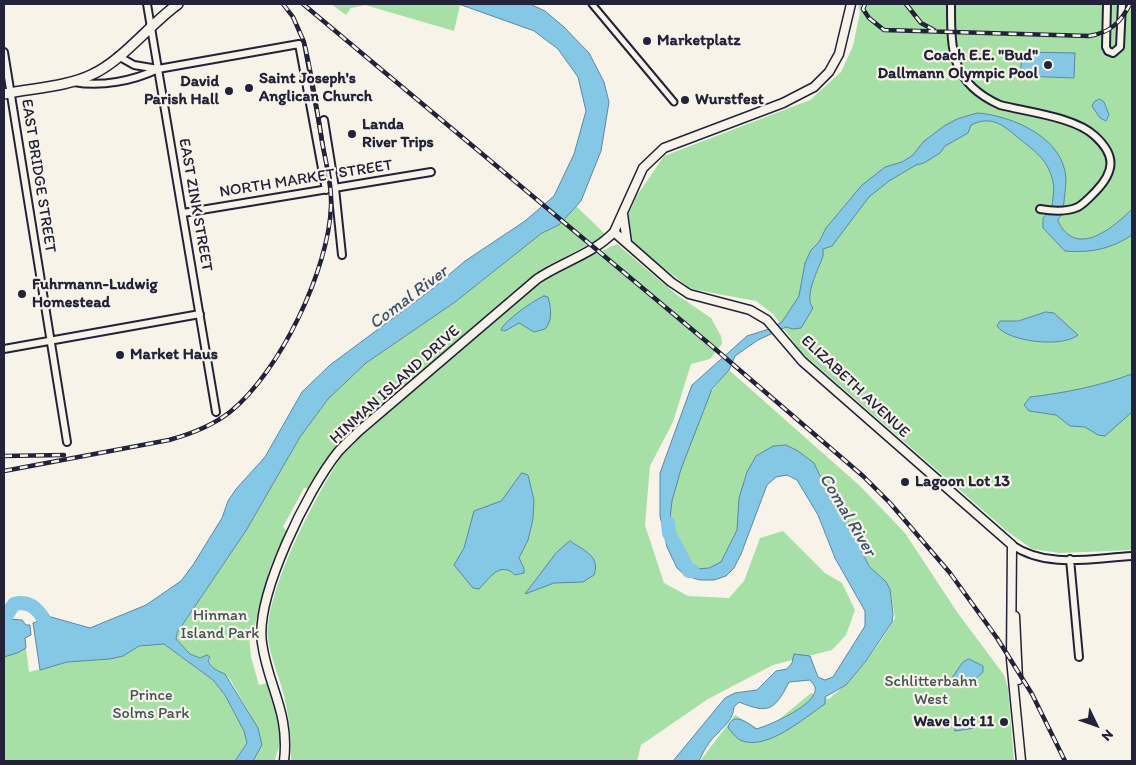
<!DOCTYPE html>
<html>
<head>
<meta charset="utf-8">
<style>
  body { margin:0 }
  #map { position:relative; width:1136px; height:765px; overflow:hidden; background:#f7f3e8; font-family:Itim,sans-serif }
  canvas { display:block }
  .frame { position:absolute; inset:0; border:5px solid #22223b; pointer-events:none }
  .north { position:absolute; left:1071px; top:700px; width:50px; height:50px; -webkit-text-stroke:4px #f7f3e8; paint-order:stroke; rotate:132deg; font-size:14px; font-weight:700; line-height:20px; text-align:center; color:#22223b }
  .north::after { content:''; display:block; margin:auto; width:18px; height:22px; background:#22223b; clip-path:polygon(50% 0,100% 100%,50% 72%,0 100%) }
</style>
</head>
<body>
<div id="map">
<canvas width="1136" height="765"></canvas>
<div class="frame"></div>
<div class="north">N</div>
</div>
<script>
const context = document.querySelector('canvas').getContext('2d');
context.lineJoin = 'round';
function fill(path, color) {
  context.fillStyle = color;
  context.fill(path, 'evenodd');
}
function stroke(path, color, width, dash) {
  context.strokeStyle = color;
  context.lineWidth = width;
  context.lineCap = dash ? 'butt' : 'round';
  context.setLineDash(dash || []);
  context.stroke(path);
}
function drawText(font, color, halo, rows, align = 'center') {
  context.font = font + ' Itim,sans-serif';
  context.lineWidth = 4.5;
  context.setLineDash([]);
  context.textBaseline = 'middle';
  context.strokeStyle = halo;
  context.fillStyle = color;
  for (const [text, x, y, turn = 0] of rows) {
    context.save();
    context.translate(x, y);
    context.rotate((+turn || 0) * Math.PI / 180);
    context.textAlign = isNaN(turn) ? turn : align;
    if (halo) context.strokeText(text, 0, 0);
    context.fillText(text, 0, 0);
    context.restore();
  }
}
fill(new Path2D(`
  M331,4H459L460,5L454,31L365,5L351,8L346,15Z
  M858,4H1132V550L1060,553L1032,549L1008,532L801,352L773,314L756,301L691,289L635,246L627,234V218L636,197L664,156L810,100L841,72L853,46L860,12Z
  M576,206L605,234L603,237L551,264L526,281L346,437L329,457L310,489L304,488L283,527L288,532L279,546L270,568L254,628L249,635L251,657L259,685L268,683C274,700 281,719 281,738C281,744 276,753 275,761H253L262,745L258,728L230,679L225,674L216,671L208,661L210,657L207,655L200,658L190,654L176,639L177,633L247,529L300,437L328,399L366,363L455,302L542,233L559,225Z
  M617,244L677,295L711,318L721,336L722,344L710,359L691,364L673,422L650,466L645,525L664,583L688,596L729,598L744,581L760,538L783,531L825,573L842,583L855,610L846,635L832,650L773,665L708,699L641,745L637,761H291C291,742 290,723 286,705C282,682 271,661 268,639C264,591 318,491 345,451L539,282L560,270Z
  M729,370L860,486L905,533L957,612L1004,675L1008,688L1014,761H700L735,715L759,729L777,721L811,693L829,699C859,675 875,651 895,618L890,589L868,564L843,514L822,481L779,448L723,567L699,573C682,562 671,542 670,522C669,493 696,416 712,391C717,384 723,377 729,370Z
  M159,643L164,644L213,680L225,695L244,731L247,743L235,761H4V657L26,648L29,672L67,662L110,659L123,656L139,646Z`), '#a6e0a6');
const water = new Path2D(`
  M459,4H530L545,11L564,27L589,53L604,82L609,102L601,151L581,201L559,225L542,233L455,302L366,363L328,399L300,437L247,529L177,633L176,639L190,654L200,658L207,655L210,657L208,661C212,669 218,671 225,674L258,728L262,745L253,761H235L247,743L244,731L225,695L213,680L164,644L139,646L123,656L110,659L67,662L40,670L33,623L41,620L44,615L90,628L146,605L181,581L193,565L222,518L228,501L236,489L265,457L302,392L330,365L431,290L465,261L525,221L554,196L574,154L586,111L578,77L558,49L534,31Z
  M1022,52L1075,53L1074,78L1021,76Z
  M1100,99L1104,102L1109,115L1106,121L1100,118L1092,106L1094,102Z
  M978,113C1013,116 1065,138 1066,180C1066,185 1063,212 1062,215C1060,217 1058,218 1058,221C1076,259 1113,228 1132,209V235C1111,249 1091,253 1065,251L1043,228V218L1052,209C1052,201 1055,190 1053,182C1048,160 1037,153 1021,140C1005,127 993,114 971,125L968,133L945,146L940,153L924,163L916,165L889,181L869,197L832,246L823,249V256C819,268 803,297 813,308L801,328L793,329L786,327L758,340L735,356L729,370L712,389L681,469L672,501L670,519L675,550L689,566L696,569L709,568L721,562L737,530L739,498L747,472L756,456L773,446L786,445L798,451L814,463L829,495L858,535L861,550L869,566L886,582L890,589L893,614L892,622L866,661L846,685L825,697V704C804,718 766,752 740,740C736,738 732,732 728,728C732,711 747,722 756,729C768,726 820,704 815,687C814,684 812,683 810,680L789,682C775,709 770,715 739,702L734,707C733,720 725,725 717,734C709,741 703,752 699,761H673L725,698L735,693L757,690L776,671L787,669L792,663L794,654L810,656L818,677L825,680L833,677L865,626V611L835,558L818,515L797,480L787,475L776,477L767,485L741,554L734,568L726,576L714,580H700L686,576L677,568L667,547L660,516V473L692,385L747,336L769,329L782,322L799,296L805,263L811,250L819,242L826,228L862,185L885,167L902,162L913,155L923,142L944,126L957,119Z
  M544,296L548,297C551,307 553,321 545,329L534,332L519,323L505,331L501,330C504,321 534,300 544,296Z
  M1046,312L1054,313L1078,335C1063,348 1008,342 997,326L1000,321H1018Z
  M1132,374V412L1105,436L1098,435L1085,427L1070,426L1056,415L1029,411L1024,405L1030,397C1065,393 1099,386 1132,374Z
  M522,473L528,475L534,500L533,519L528,540L519,558L524,568V573L515,575C500,560 489,579 479,589L473,588L454,565L464,548L474,511L501,501Z
  M570,541C583,550 601,556 594,575L583,582L554,583L525,594L556,553Z
  M6,619L22,620L26,625H30L31,635L25,638L26,648L17,653L4,657V620Z
  M969,659L983,666V672L973,681L959,687L953,682L952,678L962,663Z
  M974,718L975,728L955,731L954,720Z`);
fill(water, '#85c8e6');
stroke(water, '#5d86a2', 1);
stroke(new Path2D(`
  M668,523L669,533L689,571H693
  M4,619L14,604C35,599 42,616 52,632`), '#85c8e6', 14);
const pedestrian = new Path2D(`
  M592,4L674,102`);
const minor = new Path2D(`
  M147,4L216,412
  M951,4C951,52 951,83 1000,105C1027,112 1075,117 1095,136C1117,156 1114,172 1096,191C1090,197 1085,203 1078,207C1067,212 1052,211 1040,209
  M1107,4L1106,47L1108,51L1113,53L1120,47L1122,4
  M4,52L67,442
  M118,56L134,65L158,69
  M74,82C101,87 133,81 158,69L299,44L326,190
  M324,120L335,188L342,255
  M183,213L431,172
  M4,349L200,314
  M1012,545C1047,569 1092,558 1132,556
  M1070,559L1079,657`);
const tertiary = new Path2D(`
  M851,4L839,54L829,72L814,87L783,103L664,148L643,168L614,232L671,282L689,294L750,310L767,320L802,361L1012,545L1011,659L1021,761
  M623,214L627,243
  M1015,616L1018,680
  M284,761C290,712 268,687 262,643C255,596 308,489 338,452C344,445 352,438 359,431L537,279C562,262 593,254 614,232`);
const secondary = new Path2D(`
  M4,94C32,88 67,87 93,74C123,60 150,24 178,4`);
stroke(pedestrian, '#22223b', 9);
stroke(minor, '#22223b', 10);
stroke(tertiary, '#22223b', 11);
stroke(secondary, '#22223b', 12);
stroke(pedestrian, '#f7f3e8', 5);
stroke(minor, '#f7f3e8', 6);
stroke(tertiary, '#f7f3e8', 8);
stroke(secondary, '#f7f3e8', 9);
const rail = new Path2D(`
  M303,4L707,342L863,476L890,503L950,573L997,638L1032,694L1065,761
  M865,4L863,9L869,18L884,30L1089,36C1110,33 1121,22 1130,4
  M906,4L921,23L934,30
  M4,456L64,455
  M4,471L169,440C191,434 212,426 230,412C280,372 329,269 331,206C332,185 326,163 322,142C317,109 312,75 304,42L293,17L283,4`);
stroke(rail, '#22223b', 4.5);
stroke(rail, '#f7f3e8', 2.5, [8]);
for (const [x, y, r, color] of [
  [647,41,5,"#22223b"],
  [1048,65,5,"#22223b"],
  [249,88,5,"#22223b"],
  [229,91,5,"#22223b"],
  [685,100,5,"#22223b"],
  [352,134,5,"#22223b"],
  [22,294,5,"#22223b"],
  [120,355,5,"#22223b"],
  [905,482,5,"#22223b"],
  [1004,722,5,"#22223b"]
]) {
  const dot = new Path2D();
  dot.arc(x, y, r, 0, 2 * Math.PI);
  context.fillStyle = color;
  context.fill(dot);
  stroke(dot, '#f7f3e8', 2);
}
drawText('bold 16px', '#22223b', '#f7f3e8', [
  ["Marketplatz",657,41],
  ["Coach E.E. \"Bud\"",1038,56,"right"],
  ["Dallmann Olympic Pool",1038,74,"right"],
  ["Saint Joseph's",259,79],
  ["Anglican Church",259,97],
  ["David",219,82,"right"],
  ["Parish Hall",219,100,"right"],
  ["Wurstfest",695,100],
  ["Landa",362,125],
  ["River Trips",362,143],
  ["Fuhrmann-Ludwig",32,285],
  ["Homestead",32,303],
  ["Market Haus",130,355],
  ["Lagoon Lot 13",915,482],
  ["Wave Lot 11",994,722,"right"]
], 'left');
drawText('16px', '#22223b', '#f7f3e8', [
  ["EAST BRIDGE STREET",38,176,81],
  ["NORTH MARKET STREET",306,179,-9],
  ["EAST ZINK STREET",195,205,80],
  ["HINMAN ISLAND DRIVE",395,385,-42],
  ["ELIZABETH AVENUE",855,387,43]
]);
drawText('16px', '#435256', '#f7f3e8', [
  ["Hinman",220,616],
  ["Island Park",220,634],
  ["Schlitterbahn",931,682],
  ["West",931,700],
  ["Prince",151,696],
  ["Solms Park",151,714]
]);
drawText('italic 18px', '#40546e', '#f7f3e8', [
  ["Comal River",409,298,-37],
  ["Comal River",847,515,59]
]);
</script>
</body>
</html>
